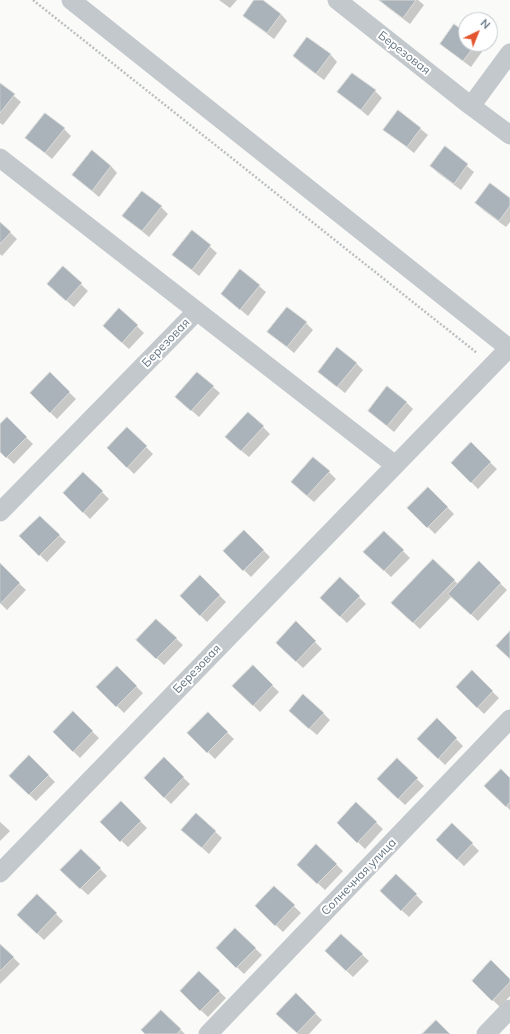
<!DOCTYPE html>
<html>
<head>
<meta charset="utf-8">
<style>
  body { margin:0 }
  #map { position:relative; width:510px; height:1034px; overflow:hidden; background:#fafaf8; font-family:Mulish,sans-serif }
  canvas { display:block }
  .north { position:absolute; left:458px; top:12px; width:40px; height:40px; box-sizing:border-box; background:#fff; border:1px solid #c1c8cd; border-radius:50%; rotate:43deg; font-size:11px; font-weight:700; line-height:16px; text-align:center; color:#657683 }
  .north::after { content:''; display:block; margin:auto; width:14px; height:18px; background:#e4572e; clip-path:polygon(50% 0,100% 100%,50% 72%,0 100%) }
</style>
</head>
<body>
<div id="map">
<canvas width="510" height="1034"></canvas>
<div class="north">N</div>
</div>
<script>
const context = document.querySelector('canvas').getContext('2d');
context.lineJoin = 'round';
function fill(path, color) {
  context.fillStyle = color;
  context.fill(path, 'evenodd');
}
function stroke(path, color, width, dash) {
  context.strokeStyle = color;
  context.lineWidth = width;
  context.lineCap = dash ? 'butt' : 'round';
  context.setLineDash(dash || []);
  context.stroke(path);
}
function drawText(font, color, halo, rows, align = 'center') {
  context.font = font + ' Mulish,sans-serif';
  context.lineWidth = 4;
  context.setLineDash([]);
  context.textBaseline = 'middle';
  context.strokeStyle = halo;
  context.fillStyle = color;
  for (const [text, x, y, turn = 0] of rows) {
    context.save();
    context.translate(x, y);
    context.rotate((+turn || 0) * Math.PI / 180);
    context.textAlign = isNaN(turn) ? turn : align;
    if (halo) context.strokeText(text, 0, 0);
    context.fillText(text, 0, 0);
    context.restore();
  }
}
fill(new Path2D(`
  M219,0H237L230,8Z
  M256,0H261L281,14L287,21L274,39L251,22L244,16Z
  M381,0H418L424,5L410,24L387,7Z
  M466,34V44H479L484,49L471,67L448,50L441,43Z
  M308,38L331,55L337,62L324,80L301,63L294,56Z
  M0,84L21,102L3,125L0,123Z
  M375,91L382,98L368,116L339,92Z
  M398,111L428,135L414,153L385,130Z
  M64,129L71,136L52,159L27,138Z
  M445,148L474,172L461,190L438,173L431,166Z
  M111,166L117,173L99,197L73,175Z
  M510,199V222L506,227L483,210L477,203Z
  M161,207L168,214L149,237L131,222Z
  M0,223L17,239L2,256L0,254Z
  M192,231L217,253L199,276L173,255Z
  M63,267L88,291L74,307L55,291Z
  M259,286L266,292L248,316L222,294Z
  M119,309L144,333L129,349L111,333Z
  M306,323L313,330L294,353L269,332Z
  M356,363L363,370L345,393L319,372Z
  M50,374L76,399L57,419L31,393Z
  M213,387L220,393L199,417L183,403Z
  M406,402L413,409L394,432L369,411Z
  M7,419L33,444L14,464L0,451V426Z
  M263,427L270,434L249,457L233,444Z
  M127,428L153,454L134,474L108,448Z
  M471,444L497,469L478,489L452,463Z
  M329,472L336,479L314,502L299,489Z
  M83,473L109,499L90,519L64,493Z
  M428,488L454,514L435,534L409,508Z
  M40,517L66,542L47,562L21,536Z
  M244,531L270,557L251,577L225,551Z
  M384,532L410,558L391,577L365,552Z
  M433,560L458,584L479,563L507,590L478,621L452,596L420,629L392,603Z
  M0,565L26,590L7,610L0,603Z
  M200,576L226,602L207,622L181,596Z
  M340,578L366,604L347,623L321,598Z
  M156,620L183,645L164,665L138,640Z
  M296,623L322,649L303,668L277,643Z
  M253,667L279,692L260,712L234,686Z
  M117,668L143,693L124,713L98,687Z
  M472,672L499,698L484,714L457,687Z
  M73,713L99,738L80,758L54,732Z
  M323,713L330,720L317,735L297,718Z
  M208,714L234,739L215,759L189,733Z
  M437,720L463,746L445,765L419,739Z
  M29,756L55,782L36,801L10,776Z
  M164,759L190,784L171,804L145,778Z
  M397,760L424,786L405,805L378,779Z
  M510,780V810L486,786Z
  M121,802L147,828L128,847L102,822Z
  M356,804L383,829L365,849L338,823Z
  M196,814L222,838L209,854L189,836Z
  M0,822L10,831L0,841Z
  M452,824L479,851L464,866L437,840Z
  M316,845L343,871L325,890L298,865Z
  M81,850L107,876L88,895L61,870Z
  M396,875L423,902L409,917L381,891Z
  M274,887L301,913L283,932L256,906Z
  M37,895L63,921L44,940L18,915Z
  M235,929L262,955L244,974L217,948Z
  M341,935L369,961L353,977L326,951Z
  M0,945L20,964L0,984Z
  M199,972L226,998L208,1017L181,991Z
  M510,980V996L500,1007L473,981Z
  M296,995L322,1020L309,1034H298L277,1014Z
  M161,1011L185,1034H146Z`), '#0003');
const building = new Path2D(`
  M254,0H263L281,14L267,33L243,16Z
  M379,0H416L403,18Z
  M454,24L466,33V44H476L463,61L440,44Z
  M307,37L331,54L316,74L293,56Z
  M352,73L376,90L361,110L337,92Z
  M0,83L15,94L0,113Z
  M398,110L421,128L407,147L383,130Z
  M45,113L65,128L45,153L25,138Z
  M445,146L468,164L454,184L430,166Z
  M92,150L111,166L92,191L72,175Z
  M490,183L510,198V206L499,221L475,203Z
  M142,191L162,206L142,231L122,216Z
  M0,222L11,232L0,244Z
  M192,230L211,245L192,270L172,255Z
  M63,266L82,283L66,301L47,284Z
  M240,269L260,285L240,310L221,294Z
  M287,307L307,322L287,347L267,332Z
  M119,308L138,325L122,343L103,326Z
  M337,347L357,363L337,387L318,372Z
  M50,372L70,392L50,413L30,393Z
  M197,372L214,386L191,411L175,397Z
  M387,386L407,402L387,426L368,411Z
  M248,412L264,426L241,451L225,437Z
  M7,417L27,437L6,458L0,452V424Z
  M127,427L147,446L127,468L107,448Z
  M471,442L491,462L471,483L451,463Z
  M313,457L330,471L307,496L291,482Z
  M83,472L103,491L83,513L63,493Z
  M428,487L448,507L427,528L407,508Z
  M40,516L60,535L39,556L19,536Z
  M244,530L264,550L243,571L223,551Z
  M384,531L404,550L384,571L363,552Z
  M433,559L455,580L413,623L391,603Z
  M479,561L501,583L471,615L448,594Z
  M0,563L20,583L0,604Z
  M200,575L220,595L200,616L180,596Z
  M340,577L360,596L340,617L320,598Z
  M156,619L177,638L156,659L136,640Z
  M296,621L316,641L296,662L276,643Z
  M510,631V659L496,646Z
  M253,665L273,685L253,706L232,686Z
  M117,666L137,686L116,707L96,687Z
  M472,670L493,691L477,708L456,687Z
  M303,694L324,713L309,729L289,711Z
  M73,711L93,731L73,752L53,732Z
  M208,712L228,732L207,753L187,733Z
  M437,718L457,738L438,759L417,739Z
  M29,755L49,775L29,795L9,776Z
  M164,757L184,777L164,798L144,778Z
  M397,758L418,778L398,799L377,779Z
  M501,769L510,778V802L506,807L484,786Z
  M121,801L141,821L120,842L100,822Z
  M356,802L377,822L357,843L337,823Z
  M196,813L216,831L202,848L181,830Z
  M452,823L473,843L457,860L436,840Z
  M316,844L337,864L317,884L297,865Z
  M81,849L101,868L80,889L60,870Z
  M396,874L417,894L401,911L380,891Z
  M274,886L295,905L275,926L255,906Z
  M37,894L57,913L37,934L17,915Z
  M235,928L256,948L236,968L216,948Z
  M341,934L363,954L346,971L325,951Z
  M0,944L14,957L0,971Z
  M491,960L510,979V982L492,1001L472,981Z
  M199,971L220,991L200,1011L180,991Z
  M296,993L316,1013L297,1033L276,1014Z
  M161,1010L181,1029L177,1034H145L141,1030Z
  M436,1020L450,1034H422Z`);
fill(building, '#aab3b9');
stroke(building, '#dcdcda', 1);
stroke(new Path2D(`
  M33,0L477,353`), '#bbbfc2', 2.5, [2, 2]);
stroke(new Path2D(`
  M71,0L510,349
  M337,0L471,106L510,53
  M471,106L510,135
  M0,158L395,465
  M0,512L197,311
  M0,873L509,348
  M208,1034L510,719
  M486,1034L510,1009`), '#c3c8cc', 19);
drawText('12px', '#657683', '#fff', [
  ["Березовая",404,53,38],
  ["Березовая",166,343,-46],
  ["Березовая",197,669,-46],
  ["Солнечная улица",359,877,-46]
]);
</script>
</body>
</html>
